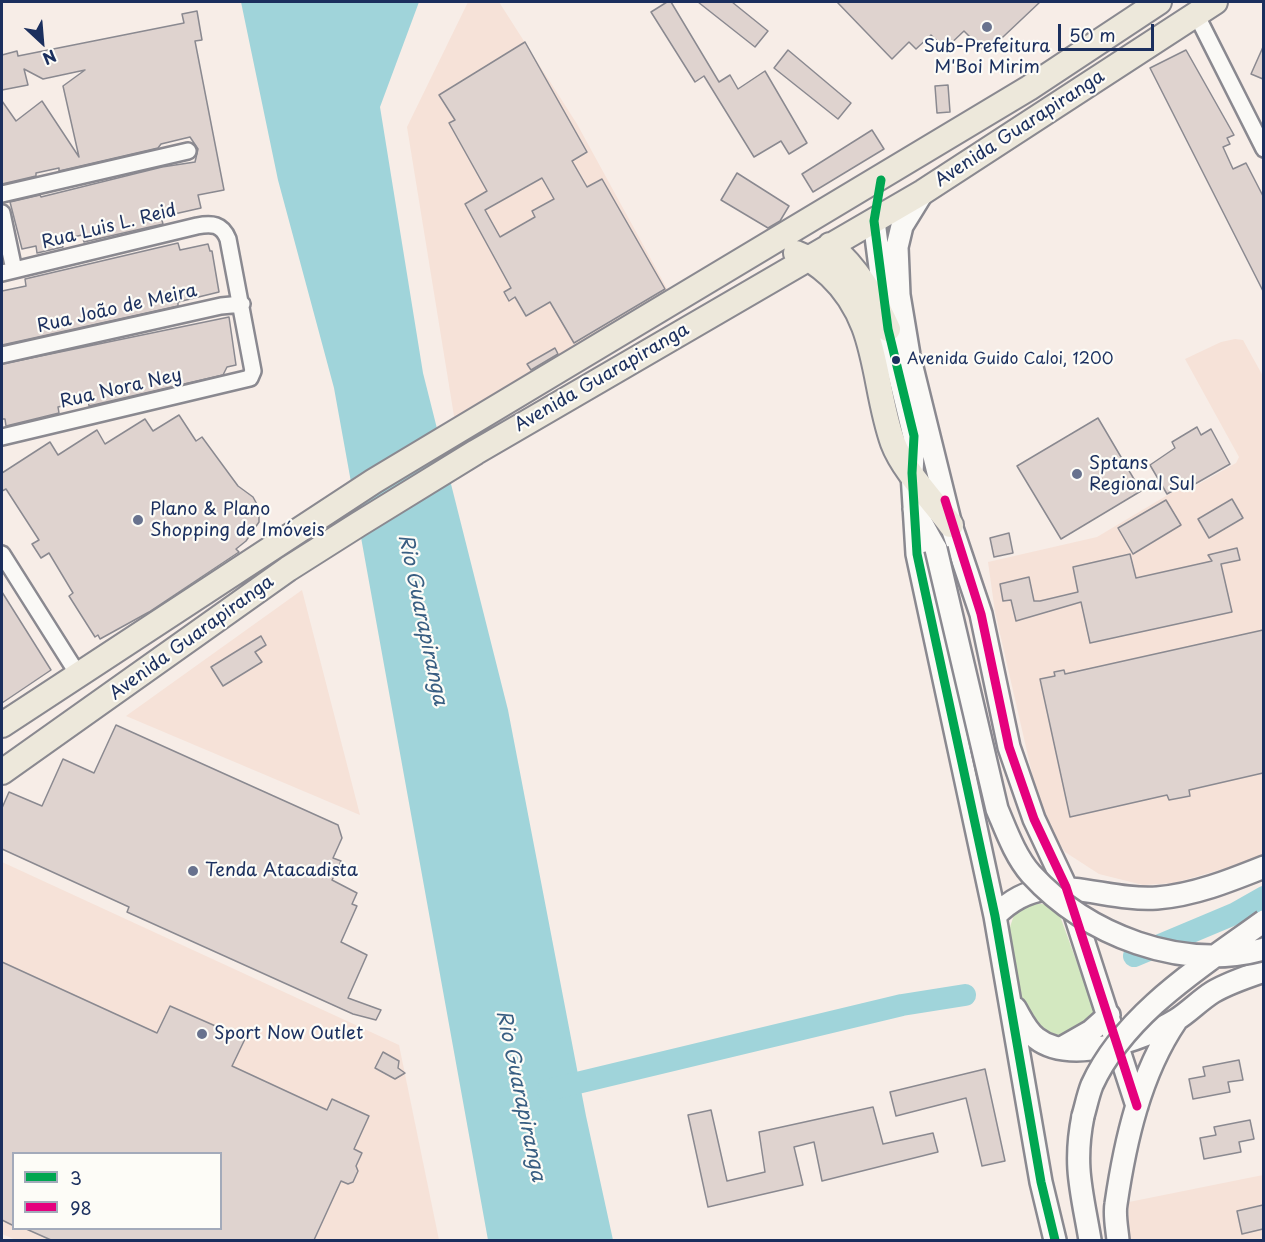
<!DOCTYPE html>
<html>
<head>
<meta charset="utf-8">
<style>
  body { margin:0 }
  #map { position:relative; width:1265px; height:1242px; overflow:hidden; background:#f7ede7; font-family:"Playpen Sans",sans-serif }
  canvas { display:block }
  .frame { position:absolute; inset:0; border:3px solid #1b2f5e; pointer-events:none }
  .legend { position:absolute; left:12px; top:1152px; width:210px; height:78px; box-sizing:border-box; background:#fdfcf7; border:2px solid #a3aaba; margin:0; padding:8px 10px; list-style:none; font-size:18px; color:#1b2f5e }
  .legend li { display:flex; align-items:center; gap:12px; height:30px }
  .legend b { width:30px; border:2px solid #a3aaba }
  .north { position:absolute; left:12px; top:12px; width:60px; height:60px; -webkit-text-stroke:4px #fdfcf7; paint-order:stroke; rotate:154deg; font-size:16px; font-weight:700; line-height:24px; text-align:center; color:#1b2f5e }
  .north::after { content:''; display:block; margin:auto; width:21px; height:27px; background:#1b2f5e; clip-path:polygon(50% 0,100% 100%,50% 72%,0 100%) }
  .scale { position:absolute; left:1058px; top:24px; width:96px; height:27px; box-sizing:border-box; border:3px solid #1b2f5e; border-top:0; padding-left:8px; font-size:18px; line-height:21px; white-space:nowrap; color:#1b2f5e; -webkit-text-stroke:4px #fdfcf7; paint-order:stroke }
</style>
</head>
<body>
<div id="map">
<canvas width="1265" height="1242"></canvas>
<div class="frame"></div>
<ul class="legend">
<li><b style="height:8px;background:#00a651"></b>3</li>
<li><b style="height:8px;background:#e5007d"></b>98</li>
</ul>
<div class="north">N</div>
<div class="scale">50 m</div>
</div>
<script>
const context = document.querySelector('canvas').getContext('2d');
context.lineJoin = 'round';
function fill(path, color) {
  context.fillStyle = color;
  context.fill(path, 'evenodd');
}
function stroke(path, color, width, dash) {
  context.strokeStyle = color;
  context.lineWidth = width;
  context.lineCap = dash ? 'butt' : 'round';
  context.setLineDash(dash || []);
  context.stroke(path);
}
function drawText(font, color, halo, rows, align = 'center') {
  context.font = font + ' "Playpen Sans",sans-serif';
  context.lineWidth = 4.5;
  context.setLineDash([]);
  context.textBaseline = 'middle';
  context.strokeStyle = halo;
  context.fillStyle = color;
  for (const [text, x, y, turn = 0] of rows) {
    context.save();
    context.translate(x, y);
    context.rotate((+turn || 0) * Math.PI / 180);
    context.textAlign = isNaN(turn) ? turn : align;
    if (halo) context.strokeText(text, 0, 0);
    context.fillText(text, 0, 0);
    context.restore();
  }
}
fill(new Path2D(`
  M468,2H499L577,124L670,294L465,416H454L407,127Z
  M1235,339L1243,340L1264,378L1263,854L1251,861L1174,883L1143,885L1099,874L1065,852L1042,817L995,612L988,562L1097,537L1176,490L1190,489L1236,463L1239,457L1185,359L1221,342Z
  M302,590L360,815L126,716Z
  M2,862L399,1045L439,1240H16L2,1234ZM14,1154H220V1228H14Z
  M1263,1175V1240H1128L1129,1202Z`), '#f6e2d8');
fill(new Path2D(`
  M1032,903L1050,905L1060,916L1096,1015L1063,1037L1037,1027L1024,1009L1009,930L1014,915Z`), '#d3e8c0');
fill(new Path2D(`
  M241,2H419L380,107L423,373L508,710L586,1116L613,1240H488L334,388L278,180Z`), '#a0d4da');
stroke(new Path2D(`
  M1134,956L1234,914L1264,897
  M548,1090L902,1005L965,995`), '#a0d4da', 22);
const building = new Path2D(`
  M667,2H671L719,82L730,75L738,89L765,71L807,143L789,154L781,141L754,157L704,76L695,82L651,12Z
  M698,2H732L768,31L755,47Z
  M837,2H1040L986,53L964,31L945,49L931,35L916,49L909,42L892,59Z
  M197,11L202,40L195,41L224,190L198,195L201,208L161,217L163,224L84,242L82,235L61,240L63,247L37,253L36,246L22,249L10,202L40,195L41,197L162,167L195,162L198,149L190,137L161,144L158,148L59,171V168L36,173V176L2,184V101L16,121L42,101L79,157L63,86L85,70L43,79L24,69L28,85L2,90V55L17,51L18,56L184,23L182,14Z
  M525,42L587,152L572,161L587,187L602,179L665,289L574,343L550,302L526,316L515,297L509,301L504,292L511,288L465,204L487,191L449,123L455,120L439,95ZM542,178L554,199L532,211L535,217L500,237L485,210Z
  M1263,47V79L1251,74Z
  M788,50L851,103L838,119L774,68Z
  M1186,50L1234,135L1227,138L1230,144L1223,147L1233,169L1246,163L1263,196V291L1150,68Z
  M948,85L950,112L937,113L935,86Z
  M872,130L884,149L813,192L802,174Z
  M737,173L789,206L780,221L768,228L721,200Z
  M178,243L180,250L208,244L210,251H212L219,292L178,302V306L2,345V291L26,286L25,279Z
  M229,317L236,365L227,367L223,375L89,406L88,400L58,407L59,413L6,426L5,419H2V364Z
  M555,348L558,354L531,370L527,364Z
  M179,415L196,441L202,437L238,486L253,497L259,508V522L246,541L236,549L239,552L149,612L100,639L98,635L95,637L69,596L73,593L49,553L41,558L32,544L39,540L6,489L2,491V473L50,442L58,455L97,430L105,444L145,419L153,431Z
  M1098,418L1141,491L1061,539L1017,466Z
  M1197,427L1201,435L1211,429L1230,464L1188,488L1185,484L1167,494L1150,465L1175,448L1172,442Z
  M1232,499L1243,518L1209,538L1198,519Z
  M1166,500L1181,525L1133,554L1118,528Z
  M1009,533L1013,553L994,557L990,538Z
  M1237,548L1240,560L1221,564L1232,612L1090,643L1081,602L1016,621L1011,600L1003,601L1000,584L1029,577L1034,601H1040L1078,592L1073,567L1130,554L1136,578L1212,561L1208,555Z
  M2,592L51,670L2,703Z
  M1263,630V773L1189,790L1190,796L1169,800L1167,795L1070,817L1040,679L1055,676L1054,672L1064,670L1065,674Z
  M261,636L266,645L255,652L262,662L223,686L211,667Z
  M116,725L338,825L342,838L333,858L341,861L332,880L357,893L352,904L357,906L341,942L367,955L348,998L381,1010L376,1020L353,1014L127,912L129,907L2,849V808L9,792L42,806L63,759L94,773Z
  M2,962L157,1033L170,1006L245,1039L232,1066L327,1110L332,1099L369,1116L354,1149L362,1153L356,1166L358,1171L353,1182L348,1184L341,1181L314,1240H51L24,1228H220V1154H14V1226L2,1220Z
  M383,1052L399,1061L398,1068L405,1073L395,1079L375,1068Z
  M1239,1060L1243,1080L1228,1082L1230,1092L1193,1099L1189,1079L1205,1076L1203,1067Z
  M985,1069L1005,1161L982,1166L966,1098L896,1116L890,1092Z
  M873,1107L883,1144L933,1133L938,1152L822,1181L814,1142L794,1147L803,1185L708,1207L688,1115L711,1110L727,1181L765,1172L759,1132Z
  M1250,1120L1254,1139L1239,1142L1241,1152L1204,1159L1200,1138L1216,1135L1214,1127Z
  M1263,1205V1229L1242,1234L1237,1211Z`);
fill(building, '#dfd3cf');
stroke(building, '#8a8990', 1.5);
const minor = new Path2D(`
  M1196,14L1264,149
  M2,194L188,151
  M2,213L14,270
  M2,273L197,226C212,223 222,224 228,239L253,371L250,378L2,437
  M2,355L221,306L242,304
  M2,554L79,676`);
const secondary = new Path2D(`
  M923,192L902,226L897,247L899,295L909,355L951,525L981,614L1009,747L1034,819L1066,887L1137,1106
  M874,221L888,329L914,436L912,473L917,554L995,916L1041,1182L1055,1240
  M914,509L936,549
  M995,916C1045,864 1097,902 1157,898C1194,895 1229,881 1264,867
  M1015,1008C1021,1018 1026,1030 1036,1038C1070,1065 1143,1040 1176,1020C1189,1012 1200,1000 1213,992C1228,983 1246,977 1264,971
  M1063,1047L1091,1031L1109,1015
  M1083,1116C1073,1166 1082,1192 1090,1240
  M1118,1240C1117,1229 1114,1215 1116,1204C1125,1142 1140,1074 1176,1021`);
const primary = new Path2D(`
  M830,245C859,270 872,295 888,329
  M796,253C810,258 820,266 830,275C880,322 872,384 893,443C903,470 934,502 951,525
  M2,725L374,481L1029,88L1159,2
  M2,772L288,569L359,524L476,452L923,192L1215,2`);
stroke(minor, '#8a8990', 20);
stroke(secondary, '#8a8990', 26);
stroke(primary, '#8a8990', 28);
stroke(minor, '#faf9f6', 15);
stroke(secondary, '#faf9f6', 21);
stroke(primary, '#ede8db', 24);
const secondaryBridge = new Path2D(`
  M936,549L997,809C1006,830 1015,856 1031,874C1087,935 1181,972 1264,949
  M1083,1116C1086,1106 1088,1095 1092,1085C1125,1013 1202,966 1264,921`);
stroke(secondaryBridge, '#8a8990', 26, []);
stroke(secondaryBridge, '#faf9f6', 21);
stroke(new Path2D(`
  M881,180L874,221L888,329L914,436L912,473L917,554L995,916L1041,1182L1055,1240`), '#00a651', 9);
stroke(new Path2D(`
  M945,500L981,614L1009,747L1034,819L1066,887L1137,1106`), '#e5007d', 9);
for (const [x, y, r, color] of [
  [987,27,6,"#68728e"],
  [896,360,5,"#1b2f5e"],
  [1077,474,6,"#68728e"],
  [138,520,6,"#68728e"],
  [193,871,6,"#68728e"],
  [202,1034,6,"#68728e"]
]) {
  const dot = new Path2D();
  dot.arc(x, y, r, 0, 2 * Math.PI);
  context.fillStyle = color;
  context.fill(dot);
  stroke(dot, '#fdfcf7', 2);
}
drawText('16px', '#1b2f5e', '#fdfcf7', [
  ["Avenida Guido Caloi, 1200",907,360]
], 'left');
drawText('18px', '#1b2f5e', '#fdfcf7', [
  ["Sub-Prefeitura",987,47,"center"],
  ["M'Boi Mirim",987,68,"center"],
  ["Sptans",1089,464],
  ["Regional Sul",1089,485],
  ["Plano & Plano",150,510],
  ["Shopping de Imóveis",150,531],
  ["Tenda Atacadista",205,871],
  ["Sport Now Outlet",214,1034]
], 'left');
drawText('18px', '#1b2f5e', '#fdfcf7', [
  ["Avenida Guarapiranga",1020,129,-33],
  ["Rua Luis L. Reid",109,227,-14],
  ["Rua João de Meira",117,309,-13],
  ["Avenida Guarapiranga",602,378,-30],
  ["Rua Nora Ney",121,389,-13],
  ["Avenida Guarapiranga",192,638,-36]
]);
drawText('italic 20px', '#385e82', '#fdfcf7', [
  ["Rio Guarapiranga",422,620,78],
  ["Rio Guarapiranga",520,1096,78]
]);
</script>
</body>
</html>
